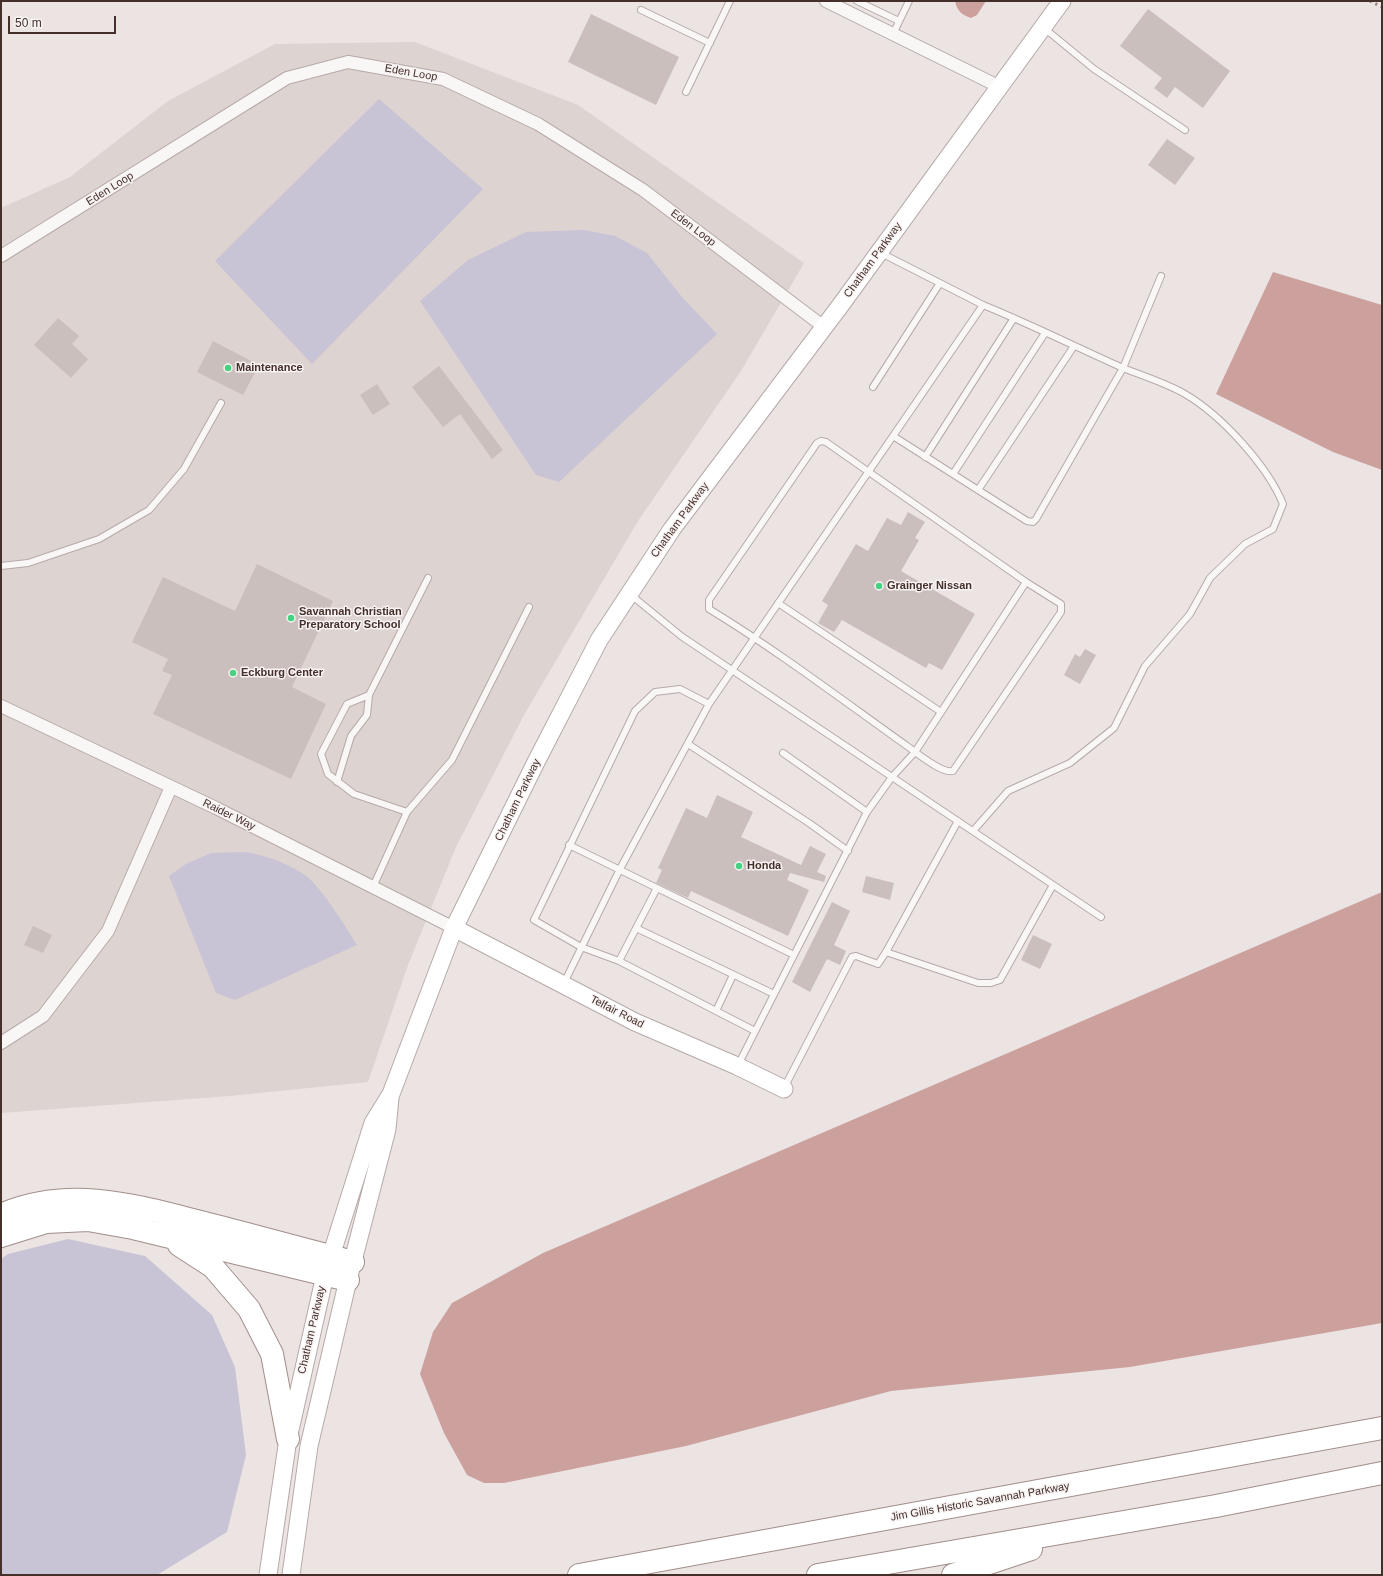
<!DOCTYPE html>
<html>
<head>
<meta charset="utf-8">
<style>
  body { margin:0 }
  #map { position:relative; width:1383px; height:1576px; overflow:hidden; background:#ebe4e3; font-family:Arial,sans-serif }
  canvas { display:block }
  .frame { position:absolute; inset:0; border:2px solid #442f2a; pointer-events:none }
  .scale { position:absolute; left:8px; top:16px; width:108px; height:18px; box-sizing:border-box; border:2px solid #442f2a; border-top:0; padding-left:5px; font-size:12px; line-height:14px; white-space:nowrap; color:#442f2a; -webkit-text-stroke:3px #f8f3f3; paint-order:stroke }
</style>
</head>
<body>
<div id="map">
<canvas width="1383" height="1576"></canvas>
<div class="frame"></div>
<div class="scale">50 m</div>
</div>
<script>
const context = document.querySelector('canvas').getContext('2d');
context.lineJoin = 'round';
function fill(path, color) {
  context.fillStyle = color;
  context.fill(path, 'evenodd');
}
function stroke(path, color, width, dash) {
  context.strokeStyle = color;
  context.lineWidth = width;
  context.lineCap = dash ? 'butt' : 'round';
  context.setLineDash(dash || []);
  context.stroke(path);
}
function drawText(font, color, halo, rows, align = 'center') {
  context.font = font + ' Arial,sans-serif';
  context.lineWidth = 3;
  context.setLineDash([]);
  context.textBaseline = 'middle';
  context.strokeStyle = halo;
  context.fillStyle = color;
  for (const [text, x, y, turn = 0] of rows) {
    context.save();
    context.translate(x, y);
    context.rotate((+turn || 0) * Math.PI / 180);
    context.textAlign = isNaN(turn) ? turn : align;
    if (halo) context.strokeText(text, 0, 0);
    context.fillText(text, 0, 0);
    context.restore();
  }
}
fill(new Path2D(`
  M415,42L578,105L804,263L741,371L638,521L524,715L456,847L408,965L368,1082L230,1096L1,1113V208L70,177L168,101L275,44Z`), '#ddd3d1');
fill(new Path2D(`
  M379,99L483,189L312,364L215,261Z
  M584,230L615,236L647,253L682,297L717,334L559,482L536,475L420,301L468,260L526,232Z
  M244,852C265,855 284,862 302,873C320,884 345,926 357,945L235,1000L216,993L169,876L186,864L211,853Z
  M68,1239L145,1256L212,1315L235,1367L246,1455L227,1532L157,1575L1,1574V1259L8,1254Z`), '#c9c4d5');
fill(new Path2D(`
  M955,1H986L977,15L971,18C962,15 957,11 955,1Z
  M1273,272L1382,305V470L1333,452L1216,394Z
  M1382,892V1323L1130,1367L891,1391L686,1446L504,1483H484L467,1475L444,1433L420,1374L433,1332L452,1303L543,1253Z`), '#cca19d');
fill(new Path2D(`
  M1148,9L1230,71L1203,108L1175,87L1167,98L1154,88L1162,78L1120,46Z
  M591,14L679,57L656,105L568,62Z
  M1167,139L1195,158L1175,185L1148,165Z
  M58,318L79,336L72,344L88,359L71,378L34,345Z
  M213,341L259,365L243,395L197,372Z
  M439,366L503,450L492,459L460,414L443,427L412,387Z
  M377,384L390,404L373,415L360,395Z
  M908,512L925,522L915,538L919,540L901,571L975,614L942,670L929,663L926,668L842,620L834,632L818,623L828,605L822,601L856,544L868,551L887,518L901,525Z
  M257,564L333,601L292,687L326,704L291,779L153,714L172,675L162,671L168,659L132,642L163,577L235,611Z
  M1085,649L1096,655L1080,684L1064,675L1075,654L1080,657Z
  M717,795L753,812L741,837L801,865L810,846L826,854L817,872L826,876L824,882L790,873L787,880L809,890L788,936L691,891L688,898L656,883L662,870L658,868L686,808L707,818Z
  M866,876L894,883L890,900L862,892Z
  M832,902L850,911L834,945L846,951L840,965L827,959L810,992L792,982Z
  M33,926L52,935L43,953L24,945Z
  M1033,935L1052,944L1040,969L1021,960Z`), '#cbbfbd');
const lane = new Path2D(`
  M857,1L899,21
  M641,10L710,43
  M1044,28L1094,69L1185,130
  M893,34L909,1
  M686,92L730,1
  M873,387L940,283
  M893,436L1027,521L1033,522L1036,519L1123,368C1076,347 1030,324 983,305
  M821,441L826,442L1026,582L1061,604V612L953,771C942,774 917,753 907,746C841,699 778,651 709,609V600L817,443Z
  M925,457L1014,318
  M953,474L1045,333
  M978,490L1074,346
  M1,566L28,563L99,539L149,510L184,469L221,403
  M1026,582L915,752L892,777L1101,917
  M631,595L681,636L892,777L867,812L738,1065
  M778,603L941,712
  M709,704L680,689L655,692L635,711L534,920L581,947L619,961L755,1031
  M688,744L809,823L848,851
  M783,753L867,812
  M337,782L351,736L367,715L369,695
  M407,812L354,794L328,774L321,754L347,704L369,695L428,578
  M973,831L1008,791L1070,763L1114,728L1145,666L1190,614L1210,578L1245,544L1273,529L1283,504C1267,465 1221,415 1185,394C1166,383 1143,376 1123,368L1161,276
  M569,845L794,955
  M373,887L407,812L452,760L529,607
  M636,928L774,994
  M886,952L958,821
  M619,961L657,888
  M564,983L620,869L709,704L983,305L881,253
  M716,1011L733,975
  M784,1088L852,957L856,956L878,964L886,952L978,983H991L1000,980L1053,885`);
const street = new Path2D(`
  M826,1L1000,87
  M1,256L287,78L348,62L443,79L538,124L643,190L824,327
  M1,706L216,808L454,928
  M1,1043L43,1016L108,931L171,787`);
const secondary = new Path2D(`
  M454,928L635,1022L737,1066L784,1089
  M268,1575L288,1439L325,1275L373,1123L391,1094L454,928L536,762L599,640L672,529L840,306L1062,1
  M291,1575L309,1446L348,1280L387,1129L390,1098`);
const highway = new Path2D(`
  M1,1215C71,1184 141,1207 212,1225C259,1237 305,1250 353,1262
  M1,1236L46,1222L88,1220L133,1228L348,1280
  M179,1245L213,1267L249,1309L272,1354L288,1439
  M579,1575L1382,1428
  M818,1575L1216,1506L1382,1473
  M953,1575L1031,1549`);
stroke(lane, '#b6aaa8', 8);
stroke(street, '#b6aaa8', 14);
stroke(secondary, '#b6aaa8', 19);
stroke(highway, '#a28e8a', 24);
stroke(lane, '#f9f6f6', 6);
stroke(street, '#f9f6f6', 12);
stroke(secondary, '#fff', 17);
stroke(highway, '#fff', 22);
stroke(new Path2D(`
  M1370,1L1382,7`), '#95807c', 3, [2, 4]);
for (const [x, y, r, color] of [
  [228,368,4,"#46d280"],
  [879,586,4,"#46d280"],
  [291,618,4,"#46d280"],
  [233,673,4,"#46d280"],
  [739,866,4,"#46d280"]
]) {
  const dot = new Path2D();
  dot.arc(x, y, r, 0, 2 * Math.PI);
  context.fillStyle = color;
  context.fill(dot);
  stroke(dot, '#f8f3f3', 1.5);
}
drawText('11px', '#442f2a', '#f8f3f3', [
  ["Eden Loop",411,73,10],
  ["Eden Loop",110,189,-32],
  ["Eden Loop",693,228,37],
  ["Chatham Parkway",873,260,-54],
  ["Chatham Parkway",680,520,-54],
  ["Chatham Parkway",518,800,-64],
  ["Raider Way",229,815,26],
  ["Telfair Road",617,1012,27],
  ["Chatham Parkway",312,1330,-77],
  ["Jim Gillis Historic Savannah Parkway",980,1502,-10]
]);
drawText('bold 11px', '#442f2a', '#f8f3f3', [
  ["Maintenance",236,368],
  ["Grainger Nissan",887,586],
  ["Savannah Christian",299,612],
  ["Preparatory School",299,625],
  ["Eckburg Center",241,673],
  ["Honda",747,866]
], 'left');
</script>
</body>
</html>
